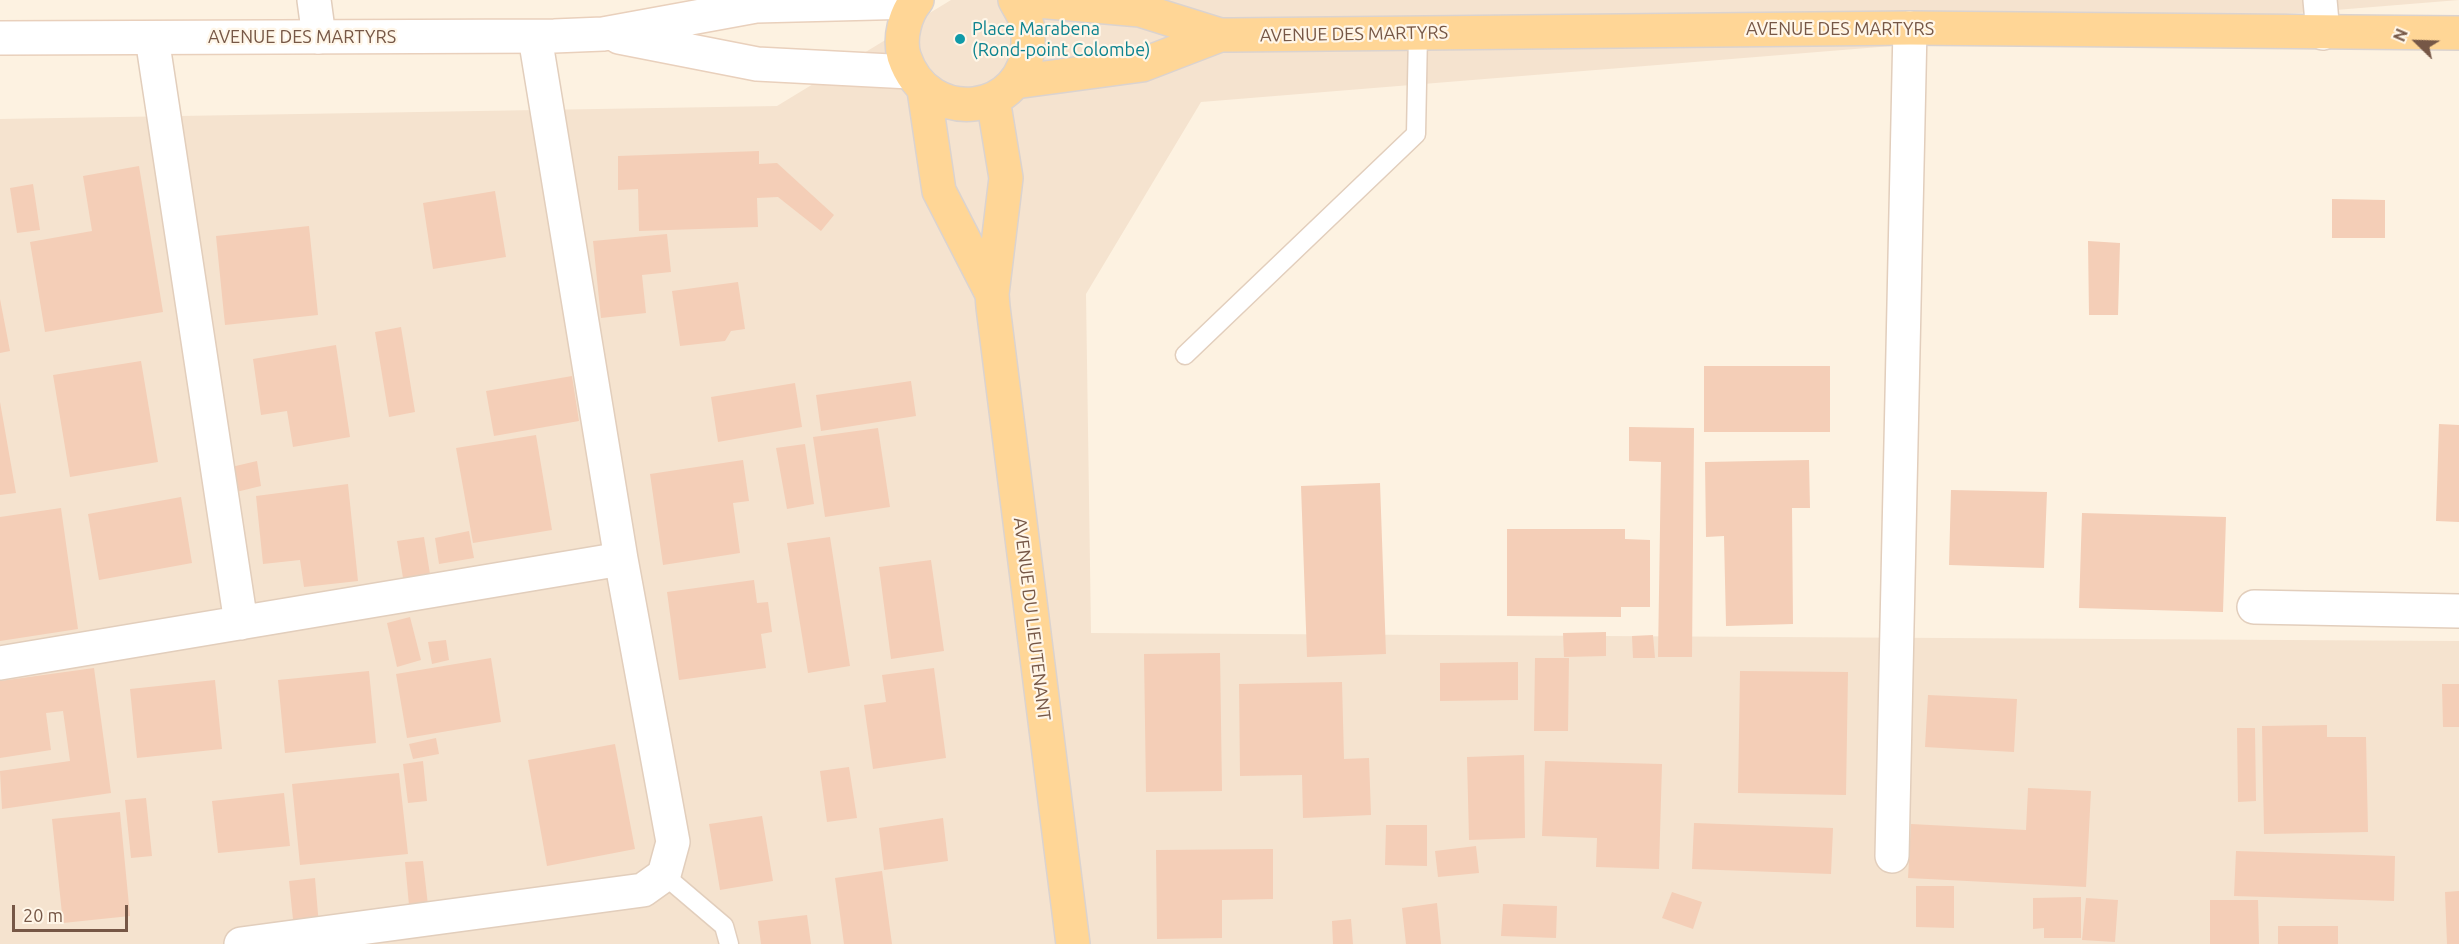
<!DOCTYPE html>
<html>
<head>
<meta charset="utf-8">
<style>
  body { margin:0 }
  #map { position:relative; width:2459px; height:944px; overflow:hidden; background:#fdf2e1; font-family:Ubuntu,sans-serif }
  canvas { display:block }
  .north { position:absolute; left:2387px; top:12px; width:60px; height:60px; -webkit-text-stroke:4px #fff6e8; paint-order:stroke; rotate:293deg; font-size:16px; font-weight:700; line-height:24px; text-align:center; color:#765746 }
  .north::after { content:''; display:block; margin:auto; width:21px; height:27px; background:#765746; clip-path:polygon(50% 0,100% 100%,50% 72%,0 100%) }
  .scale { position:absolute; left:12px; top:905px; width:116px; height:27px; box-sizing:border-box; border:3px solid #765746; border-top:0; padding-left:8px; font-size:18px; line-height:21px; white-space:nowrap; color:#765746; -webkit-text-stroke:4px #fff6e8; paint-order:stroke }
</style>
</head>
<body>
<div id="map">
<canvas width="2459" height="944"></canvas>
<div class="north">N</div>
<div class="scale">20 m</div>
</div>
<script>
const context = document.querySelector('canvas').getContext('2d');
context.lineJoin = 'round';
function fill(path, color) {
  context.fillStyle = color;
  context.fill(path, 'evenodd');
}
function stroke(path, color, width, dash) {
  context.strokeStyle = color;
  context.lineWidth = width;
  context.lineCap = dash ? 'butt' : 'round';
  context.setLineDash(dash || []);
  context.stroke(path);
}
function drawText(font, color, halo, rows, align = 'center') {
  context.font = font + ' Ubuntu,sans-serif';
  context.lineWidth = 4.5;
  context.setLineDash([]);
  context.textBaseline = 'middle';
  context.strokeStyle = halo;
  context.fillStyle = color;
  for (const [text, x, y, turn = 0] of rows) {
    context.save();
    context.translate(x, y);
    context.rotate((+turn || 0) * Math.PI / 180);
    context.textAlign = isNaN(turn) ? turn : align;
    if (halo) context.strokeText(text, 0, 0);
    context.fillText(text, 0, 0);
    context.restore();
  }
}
fill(new Path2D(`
  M951,0H2459L1201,102L1086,294L1091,633L2459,641V944H0V119L777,106Z`), '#f5e3cf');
fill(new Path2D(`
  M759,151V164L777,163L834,215L821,231L778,197L757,198L758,227L639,231L638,189L618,190V156Z
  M139,166L163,312L45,332L30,242L92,231L83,176Z
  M33,184L40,230L17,233L10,188Z
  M495,191L506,257L433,269L423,203Z
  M2332,199L2385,200V238H2332Z
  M309,226L318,315L225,325L216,236Z
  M667,234L671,272L642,275L646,313L601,318L593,241Z
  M2088,241L2120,243L2118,315H2089Z
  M738,282L745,329L731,331L725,341L680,346L672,291Z
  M0,299L10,351L0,353Z
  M401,327L415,412L389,417L375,332Z
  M336,345L350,437L293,447L287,411L261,415L253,359Z
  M141,361L158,462L70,477L53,375Z
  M1704,366H1830V432H1704Z
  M572,376L579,421L494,436L486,391Z
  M911,381L916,416L821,431L816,395Z
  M795,383L802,427L718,442L711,397Z
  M0,402L16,493L0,495Z
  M2439,424L2459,425V522L2436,521Z
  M1629,427L1694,428L1692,657H1658L1661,462L1629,461Z
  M878,428L890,507L825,517L813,437Z
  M536,435L552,530L473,543L456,448Z
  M805,444L814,504L787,509L776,448Z
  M743,460L749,501L733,503L740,553L663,565L650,474Z
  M1809,460L1810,508H1792L1793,624L1726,626L1724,536L1706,537L1705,462Z
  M257,461L261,486L232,493L227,468Z
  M1380,483L1386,654L1307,657L1301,486Z
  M348,484L358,581L304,587L300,560L263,564L256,496Z
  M1951,490L2047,492L2044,568L1949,565Z
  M181,497L192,563L99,580L88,514Z
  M61,508L78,629L0,641V517Z
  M2082,513L2226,517L2223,612L2079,608Z
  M1507,529H1625V539L1650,540V607H1621V617L1507,616Z
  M469,531L474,558L439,564L435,538Z
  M424,537L430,574L403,578L397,541Z
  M830,537L850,666L808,673L787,543Z
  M931,560L944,651L891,659L879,567Z
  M754,580L757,603L768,602L772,632L761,634L766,668L679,680L667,592Z
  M410,617L421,660L397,667L387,623Z
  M1606,632V656L1564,657L1563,633Z
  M1653,635L1655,658H1633L1632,636Z
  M446,640L449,660L432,664L428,642Z
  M1220,653L1222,791L1146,792L1144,654Z
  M491,658L501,722L407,738L396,674Z
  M1535,658H1569L1568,731H1534Z
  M1518,662V700L1440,701V663Z
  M94,668L111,793L2,809L0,771L70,761L63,711L46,713L51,750L0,758V681Z
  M934,668L946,758L873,769L864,705L886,702L882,675Z
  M369,671L376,743L285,753L278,680Z
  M1740,671L1848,672L1846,795L1738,793Z
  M215,680L222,749L137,758L130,689Z
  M1342,682L1344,759L1369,758L1371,815L1303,818L1302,775L1240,776L1239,684Z
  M2442,684H2459V727H2443Z
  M1928,695L2017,699L2014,752L1925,747Z
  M2327,725V737H2366L2368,832L2264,834L2262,726Z
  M2237,728H2255L2256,801L2238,802Z
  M436,738L439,754L413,759L409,744Z
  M615,744L635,849L547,866L528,760Z
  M1524,755L1525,838L1469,840L1467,757Z
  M423,761L427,801L408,803L403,764Z
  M1545,761L1662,764L1659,869L1596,867L1597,838L1542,836Z
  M849,767L857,818L827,822L820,771Z
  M399,773L408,854L300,865L292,784Z
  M2028,788L2091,791L2086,887L1908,878L1911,824L2026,830Z
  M284,793L290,846L218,853L212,801Z
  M146,798L152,856L131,858L125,800Z
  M120,812L130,916L63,923L52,819Z
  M762,816L773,881L720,890L709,824Z
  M943,818L948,861L884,870L879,828Z
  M1694,823L1833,828L1831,874L1692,869Z
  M1386,825H1427V866L1385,865Z
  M1476,846L1479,873L1438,877L1435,851Z
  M1273,849V899L1222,900V938L1157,939L1156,850Z
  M2236,851L2395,856L2394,901L2234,896Z
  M423,861L429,914L410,916L405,862Z
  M882,871L892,944H844L835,878Z
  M315,878L319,926L294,929L289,881Z
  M1916,886H1954V928L1916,927Z
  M2459,891V944H2447L2445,892Z
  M1672,892L1702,902L1693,929L1662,918Z
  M2081,897V938H2044V928L2033,929V898Z
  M2086,898L2118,900L2115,942L2082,940Z
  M2210,900H2258L2259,944H2210Z
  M1437,903L1441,944H1406L1402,908Z
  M1503,904L1557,906L1556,938L1501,936Z
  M807,915L811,944H761L758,921Z
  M1351,919L1353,944H1333L1332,921Z
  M2278,926H2338V944H2278Z`), '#f4ceb7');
const lane = new Path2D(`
  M1185,355L1416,134L1418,33
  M664,875L724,926L729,944`);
const street = new Path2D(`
  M314,0L319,37
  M2320,0L2323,33
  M152,38L241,623
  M2254,607L2459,611
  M0,663L621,559
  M1892,856L1910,28
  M241,944L643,890L664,875L673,842L621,559L535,37`);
const secondary = new Path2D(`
  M619,37L757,64L910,72
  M0,38L554,36L603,34L756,6L915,2`);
const primary = new Path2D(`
  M917,0C905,14 899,38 904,56C928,129 1027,115 1028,43C1028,37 1029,30 1027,25C1025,16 1019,8 1015,0
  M1026,0L1140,10L1220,35
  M1015,82L1142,65L1220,35H1232L1910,28L2459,33
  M924,90L939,191L992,294
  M993,99L1006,178L992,294L993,307L1073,944`);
stroke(lane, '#e2cebc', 21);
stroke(street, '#e2cebc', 36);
stroke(secondary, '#e9d0bc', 36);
stroke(primary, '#dbd3cf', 36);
stroke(lane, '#fff', 18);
stroke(street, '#fff', 33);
stroke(secondary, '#fff', 33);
stroke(primary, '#ffd696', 33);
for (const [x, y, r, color] of [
  [960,39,6,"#0f9aa8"]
]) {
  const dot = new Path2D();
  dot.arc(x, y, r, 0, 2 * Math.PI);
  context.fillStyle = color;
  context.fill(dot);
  stroke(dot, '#fff6e8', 2);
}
drawText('18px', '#0d838f', '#fff6e8', [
  ["Place Marabena",972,29],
  ["(Rond-point Colombe)",972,50]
], 'left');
drawText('18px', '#765746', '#fff6e8', [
  ["AVENUE DES MARTYRS",1840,29],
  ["AVENUE DES MARTYRS",1354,34,-1],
  ["AVENUE DES MARTYRS",302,37],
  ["AVENUE DU LIEUTENANT",1032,619,83]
]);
</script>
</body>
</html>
